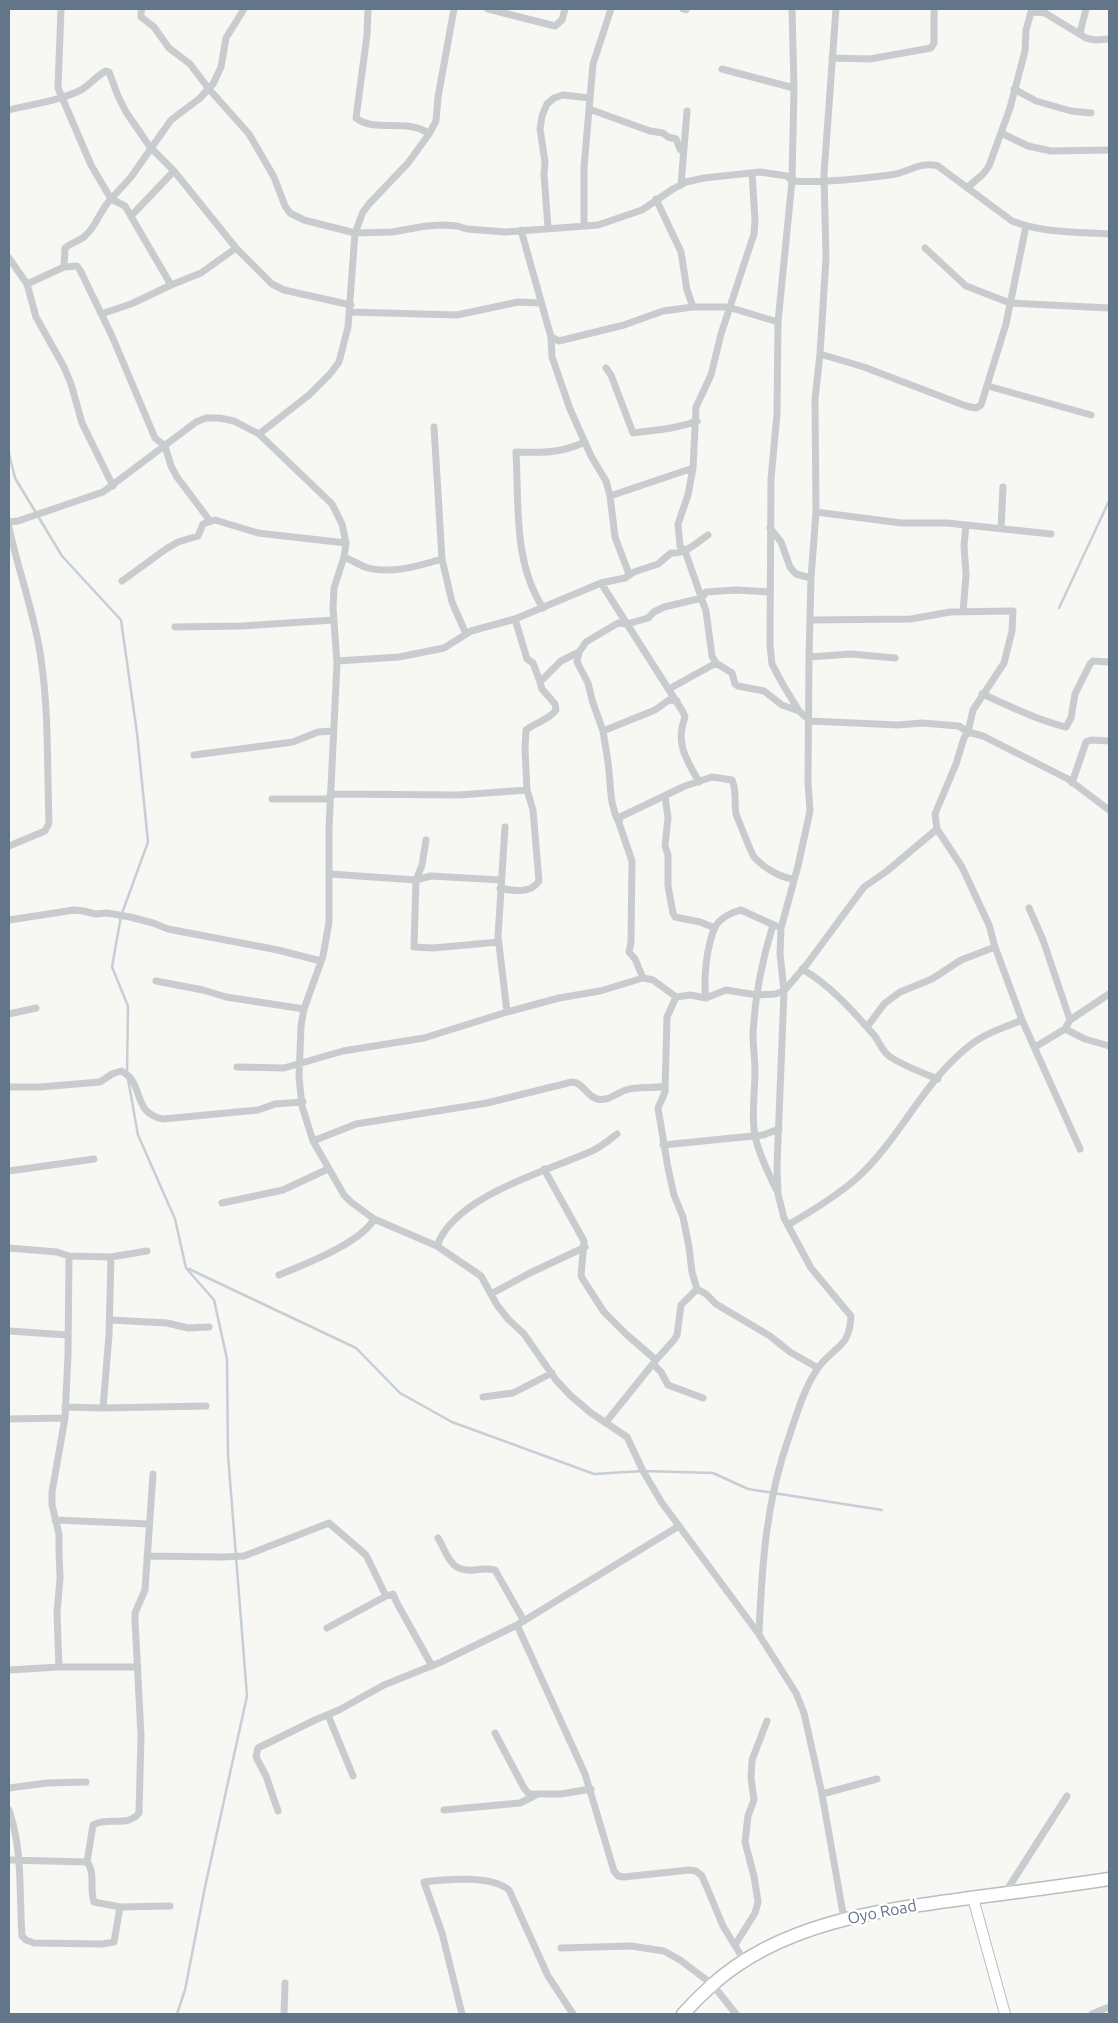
<!DOCTYPE html>
<html>
<head>
<meta charset="utf-8">
<style>
  body { margin:0 }
  #map { position:relative; width:1118px; height:2023px; overflow:hidden; background:#f7f7f3; font-family:Ubuntu,sans-serif }
  canvas { display:block }
  .frame { position:absolute; inset:0; border:10px solid #637588; pointer-events:none }
</style>
</head>
<body>
<div id="map">
<canvas width="1118" height="2023"></canvas>
<div class="frame"></div>
</div>
<script>
const context = document.querySelector('canvas').getContext('2d');
context.lineJoin = 'round';
function stroke(path, color, width, dash) {
  context.strokeStyle = color;
  context.lineWidth = width;
  context.lineCap = dash ? 'butt' : 'round';
  context.setLineDash(dash || []);
  context.stroke(path);
}
function drawText(font, color, halo, rows, align = 'center') {
  context.font = font + ' Ubuntu,sans-serif';
  context.lineWidth = 5;
  context.setLineDash([]);
  context.textBaseline = 'middle';
  context.strokeStyle = halo;
  context.fillStyle = color;
  for (const [text, x, y, turn = 0] of rows) {
    context.save();
    context.translate(x, y);
    context.rotate((+turn || 0) * Math.PI / 180);
    context.textAlign = isNaN(turn) ? turn : align;
    if (halo) context.strokeText(text, 0, 0);
    context.fillText(text, 0, 0);
    context.restore();
  }
}
stroke(new Path2D(`
  M9,454L15,478L62,556L121,620L137,733L148,842L121,916L112,967L128,1006L127,1073
  M1059,608L1109,501
  M128,1079L138,1135L175,1219L186,1268L214,1300L227,1359L228,1455L247,1696L205,1887L185,1990L177,2014
  M189,1269L356,1348L400,1393L452,1422L594,1474L643,1471L713,1473L748,1489L882,1510`), '#c6cfd5', 2.5);
const secondary = new Path2D(`
  M973,1898L1005,2014`);
const highway = new Path2D(`
  M683,2014C692,2004 702,1994 712,1985C782,1922 881,1910 970,1898C1017,1892 1063,1886 1109,1879`);
stroke(secondary, '#babfc4', 12);
stroke(highway, '#babdc0', 15);
stroke(new Path2D(`
  M61,9L58,88L91,165L111,199L131,177L171,120L199,99L213,84L221,67L226,38L244,9
  M142,9L141,12V17L154,27L169,48L190,64L209,89L249,134L274,177L285,206L290,213L304,220L355,233L392,232L426,226L443,225L457,226L467,229L506,232L598,225L642,210L673,189L686,182L704,178L760,172L787,176L792,181C825,183 857,179 890,175C908,173 919,161 938,166L1012,221C1042,233 1077,232 1109,234
  M368,9L367,35L356,118C374,133 410,118 429,134
  M488,9L555,26L562,20L565,9
  M683,9L686,10
  M792,9L794,88L792,181L778,322L777,414L771,479L770,645L772,664L782,683L799,711L810,721L898,725L922,723L959,726L968,732L983,736L1068,779L1109,810
  M1030,14L1037,12L1045,13L1086,38L1095,40L1109,39
  M1080,33L1086,9
  M832,58L870,59L931,48L934,43V9
  M722,69L794,88
  M1014,89L1036,101L1071,111L1091,113
  M589,109L650,131L663,133L668,137L676,139L680,149L683,152
  M9,110C32,104 59,101 81,90C90,85 96,76 106,71L109,72L118,96L126,112L150,147L174,171L236,248L272,284L284,290L351,305
  M1001,133L1028,146L1051,151L1109,150
  M752,173L755,220L754,234L721,334L711,375L696,407L693,468L688,495L678,524L680,546L685,551L706,611L712,656L716,663L732,673L735,684L738,686L764,691L782,705L799,711
  M681,185L687,111
  M967,188L983,174L989,166L1010,108L1025,51L1026,30L1032,9
  M656,199L681,252L687,290L693,307
  M131,216L174,171
  M584,225V167L593,64L611,9
  M548,228L544,174L545,162L540,129L542,116L547,104L554,98L563,95L590,98
  M521,230L551,337L559,341L624,325L663,311L693,307H728L778,322
  M925,248L966,286L1010,303L1109,308
  M9,258L27,284L36,317L64,367L71,384L82,423L113,486
  M64,267L65,248C71,243 80,241 86,235C97,225 100,210 111,199L125,206L171,285
  M27,284L64,267L77,266L80,270L112,336L155,438L165,446L171,466L177,477L210,521
  M350,312L457,315L518,302L540,303
  M101,314L131,304L171,285L201,273L236,248
  M551,337L552,357L570,409L591,456L606,481L610,496L615,537L629,574
  M820,354L864,367L966,406L976,408L981,405L1006,324L1026,226
  M606,368L611,375L633,433C655,430 676,429 697,421
  M988,386L1091,415
  M434,427L442,559L452,602L466,634
  M259,434L309,395L330,374L339,362L348,327L355,233L363,212L369,204L408,163L429,134L436,121L438,97L454,9
  M610,496L693,468
  M816,512L901,523H947L1051,534
  M9,522L18,521L103,492L196,422L206,418H219L234,421L259,434L332,504L342,524L346,543L344,557L334,588L333,608L337,663L329,828V922L323,956L304,1009L301,1026L299,1077L302,1106L313,1141L344,1195L351,1202L374,1219L437,1246L481,1276L497,1305L508,1319L524,1334L556,1380L570,1395L591,1413L627,1437L643,1471L662,1503L758,1633L796,1693L804,1713L822,1794L844,1919
  M9,527C18,571 35,614 41,659C49,713 47,768 49,823L45,831L9,846
  M770,528L781,542L790,567L796,574L811,578
  M1001,529L1003,487
  M344,557C351,560 358,564 365,567C389,575 419,566 442,559
  M122,581L166,549L178,542L198,536L203,524L215,520L258,533L346,543
  M601,583L683,712L685,717C675,743 686,759 699,782
  M543,608C513,562 519,504 516,452C543,453 561,453 585,442
  M963,612L966,575L964,545L966,526
  M515,619L527,659L533,663L539,679H543L561,661L579,652L586,642L618,623L627,624L648,618L654,612L664,607L702,598L706,592L736,590L770,592
  M810,620L911,619L950,612L1013,611L1012,631L1004,663L973,710L968,732L964,738L956,764L935,814L937,829L962,867L989,925L995,947L1022,1020L1080,1149
  M175,627L242,626L333,620
  M579,652L577,662L588,683L592,700L603,731
  M809,657L851,654L895,658
  M337,661L399,657L444,648L471,631L515,619L601,583L625,578L634,572L658,564L671,553C686,554 696,543 708,535
  M669,689L716,663
  M982,694C1010,706 1037,720 1066,727L1071,718L1075,694L1090,664L1093,661L1109,662
  M194,755L293,742L318,732L333,731
  M1072,783L1086,742L1091,740L1109,741
  M330,794L459,795L527,790
  M665,796L668,818L665,846L668,855V886L673,913L675,917L700,922L715,928
  M272,799H330
  M619,823C610,806 611,790 609,772C608,758 605,745 603,731L655,710L669,700L677,701
  M505,827L498,936L507,1012
  M426,840L422,865L416,880L414,947L433,948L499,942
  M330,874L416,880L431,876L501,880
  M500,888C513,891 531,894 539,881L533,810L527,790L525,749L526,730C536,722 549,720 556,710L555,704L542,689L539,679
  M1029,908L1043,940L1070,1020
  M9,920L74,910L84,911L95,914L107,913L130,917L153,923L168,929L278,950L321,961
  M773,925C762,960 755,996 753,1033C753,1046 755,1059 755,1072C755,1093 751,1115 755,1136C759,1155 768,1172 776,1189
  M802,969C830,985 852,1010 873,1034C879,1040 881,1050 889,1056C903,1066 921,1072 938,1079
  M643,978L635,959L629,952L631,942L632,861L619,823L620,817L685,786L712,777L732,780C737,791 734,802 736,814C738,819 752,855 754,857C763,867 780,878 794,879
  M156,981L203,990L226,997L304,1009
  M676,997L667,1017L665,1092L658,1108L668,1168L674,1195L683,1217L689,1247L692,1272L697,1289L706,1294L716,1304L770,1336L790,1352L818,1368
  M706,998C703,979 707,945 715,927C720,918 732,912 741,910L776,926
  M9,1014L36,1008
  M867,1027L884,1004L900,992L932,979L961,960L995,947
  M1065,1029L1085,1039L1109,1046
  M1035,1047L1065,1029L1070,1020L1109,994
  M237,1067L284,1068L343,1051L424,1038L507,1012L559,998L600,991L643,978L653,980L676,997L690,995L706,998L726,990L757,995L775,994L784,991L807,964L864,887L887,871L937,829
  M9,1087H40L100,1082L112,1074L121,1071C145,1082 131,1113 163,1119L258,1110L275,1104L303,1102
  M313,1141L356,1124L487,1103L572,1082C583,1082 586,1096 597,1099C608,1102 616,1093 626,1090C639,1086 652,1089 665,1086
  M663,1145L763,1135L779,1129
  M544,1169L584,1241L581,1276L584,1281L604,1312L626,1334L656,1360L674,1340L677,1335L681,1305L697,1289
  M9,1171L94,1159
  M222,1203L283,1190L328,1169
  M788,1225C812,1211 837,1196 857,1178C901,1138 925,1078 973,1043C987,1032 1006,1027 1022,1020
  M437,1246C454,1196 547,1171 592,1151C601,1147 609,1140 617,1134
  M9,1248L57,1252L69,1256L111,1257L147,1251
  M279,1275C305,1264 361,1243 374,1219
  M491,1294L528,1274L585,1247
  M110,1320L167,1323L188,1328L209,1327
  M9,1331L68,1335
  M654,1365L661,1372L668,1385L703,1398
  M483,1397L513,1393L552,1373
  M65,1407L103,1408L206,1406
  M103,1408L109,1335L111,1257
  M9,1419L65,1418
  M606,1422L656,1360
  M153,1474L145,1590L135,1613V1620L141,1736L139,1813C128,1828 107,1816 93,1825L87,1862C96,1873 89,1889 94,1902L120,1907L170,1906
  M55,1520L149,1524
  M438,1538C449,1557 450,1572 474,1570C482,1569 488,1568 495,1570L524,1621
  M147,1556L222,1557L244,1556L329,1523L366,1555L386,1596L393,1594L397,1603L432,1666
  M517,1625L585,1774L614,1871L618,1876L624,1877L689,1870L696,1871L702,1876L723,1926L745,1962
  M327,1628L386,1596
  M759,1633C762,1564 766,1500 790,1434C797,1413 805,1386 818,1368C834,1346 850,1348 851,1316L811,1268L784,1218L778,1194L777,1166L784,991L780,954L781,928L798,866L810,811L808,782L809,657L811,578L816,512L815,399L820,354L826,258L824,174L836,9
  M59,1667L57,1613L60,1578L59,1550V1534L52,1505V1492L65,1418L68,1355L69,1256
  M9,1670L59,1667H138
  M328,1715L353,1776
  M495,1733L524,1788L529,1794H561L591,1789
  M9,1788L47,1783L86,1782
  M822,1794L877,1779
  M9,1810C23,1851 19,1893 22,1936L26,1940L34,1943L103,1944L114,1942L120,1907
  M444,1810L520,1803L536,1795
  M278,1811L266,1776L256,1757L258,1748L315,1720L339,1710L384,1685L441,1662L517,1625L679,1526
  M9,1860L87,1862
  M1005,1893L1067,1796
  M735,1945L755,1913L758,1902L754,1876L745,1842L748,1816L754,1800L751,1778L752,1760L767,1721
  M561,1948L631,1946L664,1951L680,1960L712,1984L736,2014
  M284,2014L285,1983
  M462,2014L442,1933L424,1882C446,1879 492,1875 509,1890L548,1976L573,2014
  M1092,2014L1109,2007`), '#c9cccf', 7);
stroke(secondary, '#fff', 10);
stroke(highway, '#fff', 12);
drawText('16px', '#637588', '#fff', [
  ["Oyo Road",882,1912,-11]
]);
</script>
</body>
</html>
